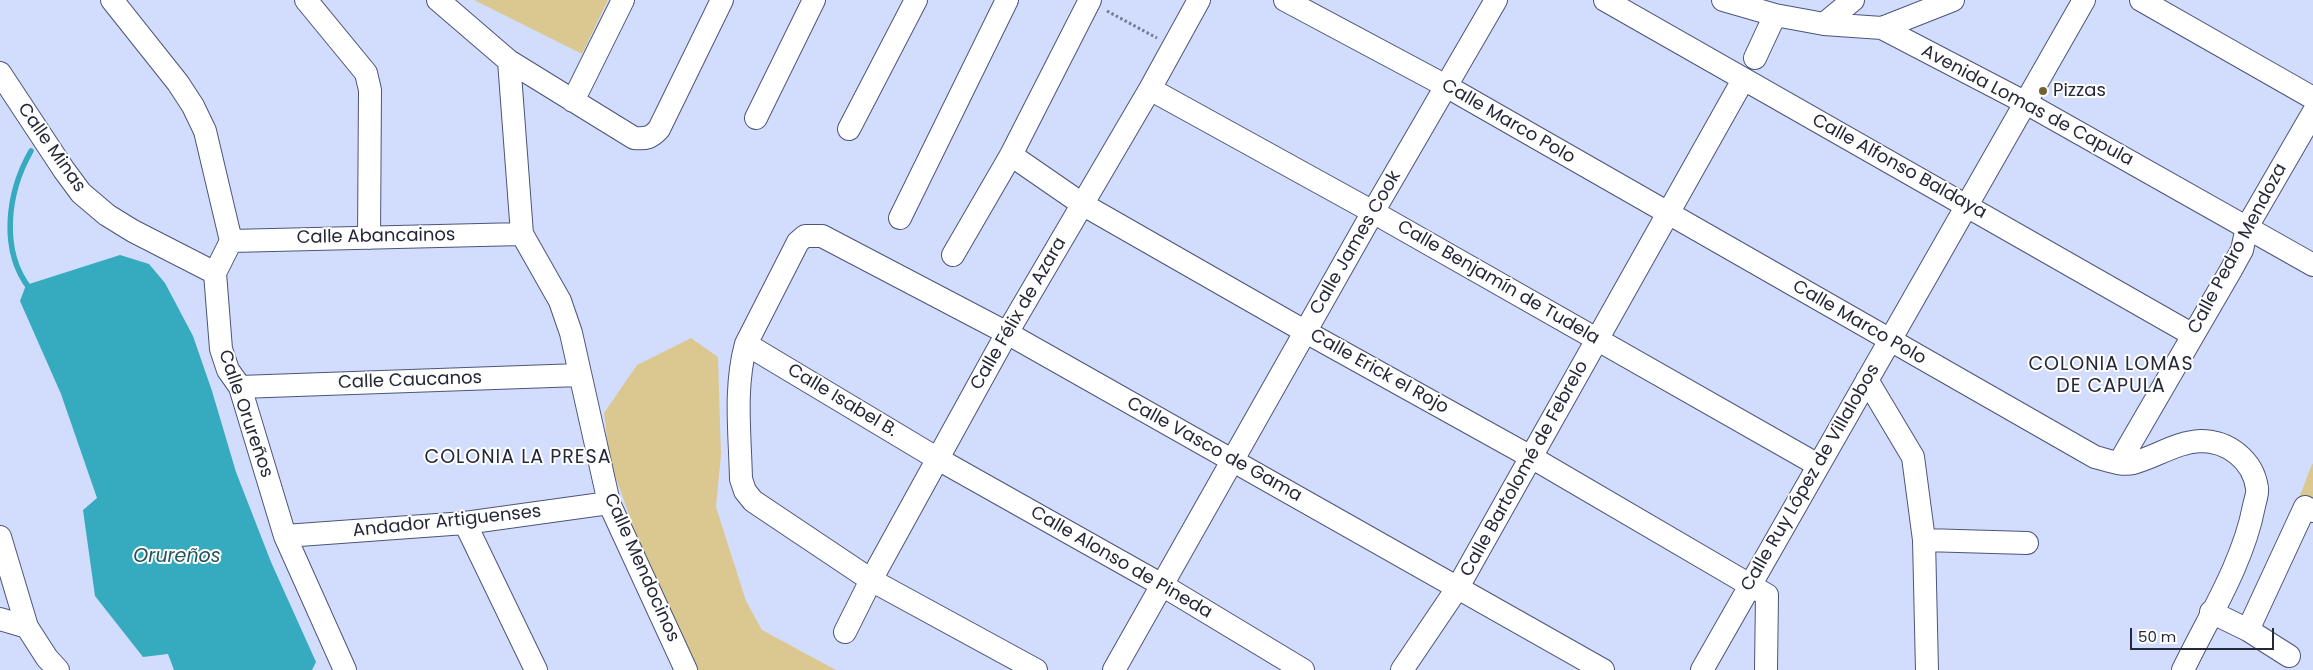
<!DOCTYPE html>
<html>
<head>
<meta charset="utf-8">
<style>
  body { margin:0 }
  #map { position:relative; width:2313px; height:670px; overflow:hidden; background:#d2ddfe; font-family:Poppins,sans-serif }
  canvas { display:block }
  .scale { position:absolute; left:2130px; top:628px; width:144px; height:22px; box-sizing:border-box; border:2px solid #242838; border-top:0; padding-left:6px; font-size:15px; line-height:18px; white-space:nowrap; color:#242838; -webkit-text-stroke:4px #fff; paint-order:stroke }
</style>
</head>
<body>
<div id="map">
<canvas width="2313" height="670"></canvas>
<div class="scale">50 m</div>
</div>
<script>
const context = document.querySelector('canvas').getContext('2d');
context.lineJoin = 'round';
function fill(path, color) {
  context.fillStyle = color;
  context.fill(path, 'evenodd');
}
function stroke(path, color, width, dash) {
  context.strokeStyle = color;
  context.lineWidth = width;
  context.lineCap = dash ? 'butt' : 'round';
  context.setLineDash(dash || []);
  context.stroke(path);
}
function drawText(font, color, halo, rows, align = 'center') {
  context.font = font + ' Poppins,sans-serif';
  context.lineWidth = 4;
  context.setLineDash([]);
  context.textBaseline = 'middle';
  context.strokeStyle = halo;
  context.fillStyle = color;
  for (const [text, x, y, turn = 0] of rows) {
    context.save();
    context.translate(x, y);
    context.rotate((+turn || 0) * Math.PI / 180);
    context.textAlign = isNaN(turn) ? turn : align;
    if (halo) context.strokeText(text, 0, 0);
    context.fillText(text, 0, 0);
    context.restore();
  }
}
fill(new Path2D(`
  M474,0H608L582,54Z
  M691,338L718,357L721,455L716,507L746,601L762,630L836,670H696L639,542L610,462L604,413L637,365Z
  M2312,464H2313V504L2299,498Z`), '#dbc890');
fill(new Path2D(`
  M120,255L149,264L165,283L193,336L212,391L236,472L271,562L316,662L312,670H174L168,654L143,657L95,596L83,510L97,498L61,394L20,301L26,285Z`), '#36aabe');
stroke(new Path2D(`
  M30,289C0,251 7,193 31,151`), '#36aabe', 5.5);
const minor = new Path2D(`
  M112,0L178,83L193,106L205,131L231,241L215,273L221,349L228,370L240,387L285,536L345,670
  M306,0L366,73L370,90L369,238
  M438,0L509,61L634,138C646,139 651,138 659,129L722,0
  M1285,0L1446,86L2095,457C2107,460 2121,466 2133,463C2156,457 2176,442 2201,441C2228,441 2253,460 2257,488C2258,493 2255,501 2254,506C2243,564 2208,618 2183,670
  M1605,0L2193,335
  M1723,0L1775,15L1824,24L1882,28L2026,103L2313,265
  M2141,0L2313,98
  M1824,24L1853,0
  M1882,28L1953,0
  M1755,58L1775,15
  M509,61L522,234L560,301L571,333L609,503L686,670
  M0,73L64,170L81,193L107,215L133,231L215,273
  M1150,89L1373,212L1818,465
  M573,101L623,0
  M756,118L814,0
  M849,129L916,0
  M1011,155L1082,204L1306,332L1531,457L1767,595L1766,670
  M900,218L1007,0
  M231,241L522,234
  M953,255L1011,155L1090,0
  M746,344L938,459L1162,585L1303,670
  M1867,380L1913,457L1924,540L1927,670
  M240,387L580,375
  M2119,463L2231,270L2242,250L2247,227L2313,113
  M465,523L536,670
  M285,536L465,523L609,503
  M0,537L27,627L47,658L58,670
  M1924,540L2027,543
  M2211,612L2248,630L2289,656
  M0,619L27,627
  M2248,630L2305,507L2313,511
  M845,632L871,580L1007,333L1150,89L1199,0
  M1036,670L871,580L753,501L745,491L741,479C740,434 734,388 746,344L798,242L805,236H822L1007,333L1603,670
  M1114,670L1373,212L1496,0
  M1402,670L1458,587L1743,80
  M1702,670L2084,0`);
stroke(minor, '#4b5578', 24);
stroke(new Path2D(`
  M1107,11L1157,38`), '#747b93', 3, [2.5, 2.5]);
stroke(minor, '#fff', 22);
for (const [x, y, r, color] of [
  [2043,91,5,"#72622f"]
]) {
  const dot = new Path2D();
  dot.arc(x, y, r, 0, 2 * Math.PI);
  context.fillStyle = color;
  context.fill(dot);
  stroke(dot, '#fff', 2);
}
drawText('18px', '#242838', '#fff', [
  ["Pizzas",2053,91]
], 'left');
drawText('18px', '#242838', '#fff', [
  ["Avenida Lomas de Capula",2027,106,28],
  ["Calle Marco Polo",1508,122,30],
  ["Calle Minas",51,148,55],
  ["Calle Alfonso Baldaya",1899,167,29],
  ["Calle Abancainos",376,237,-1],
  ["Calle James Cook",1356,243,-60],
  ["Calle Pedro Mendoza",2238,249,-62],
  ["Calle Benjamín de Tudela",1498,283,30],
  ["Calle Félix de Azara",1019,314,-60],
  ["Calle Marco Polo",1859,323,30],
  ["Calle Erick el Rojo",1379,372,29],
  ["Calle Caucanos",410,381,-2],
  ["Calle Isabel B.",842,401,31],
  ["Calle Orureños",245,414,71],
  ["Calle Vasco de Gama",1214,450,29],
  ["Calle Bartolomé de Febrelo",1525,469,-61],
  ["Calle Ruy López de Villalobos",1811,478,-60],
  ["Andador Artiguenses",447,522,-6],
  ["Calle Alonso de Pineda",1121,563,30],
  ["Calle Mendocinos",641,568,66]
]);
context.letterSpacing = '1px';
drawText('19px', '#242838', '#fff', [
  ["COLONIA LOMAS",2111,365],
  ["DE CAPULA",2111,387],
  ["COLONIA LA PRESA",518,458]
]);
context.letterSpacing = '0px';
drawText('italic 19px', '#23535c', '#fff', [
  ["Orureños",177,557]
]);
</script>
</body>
</html>
